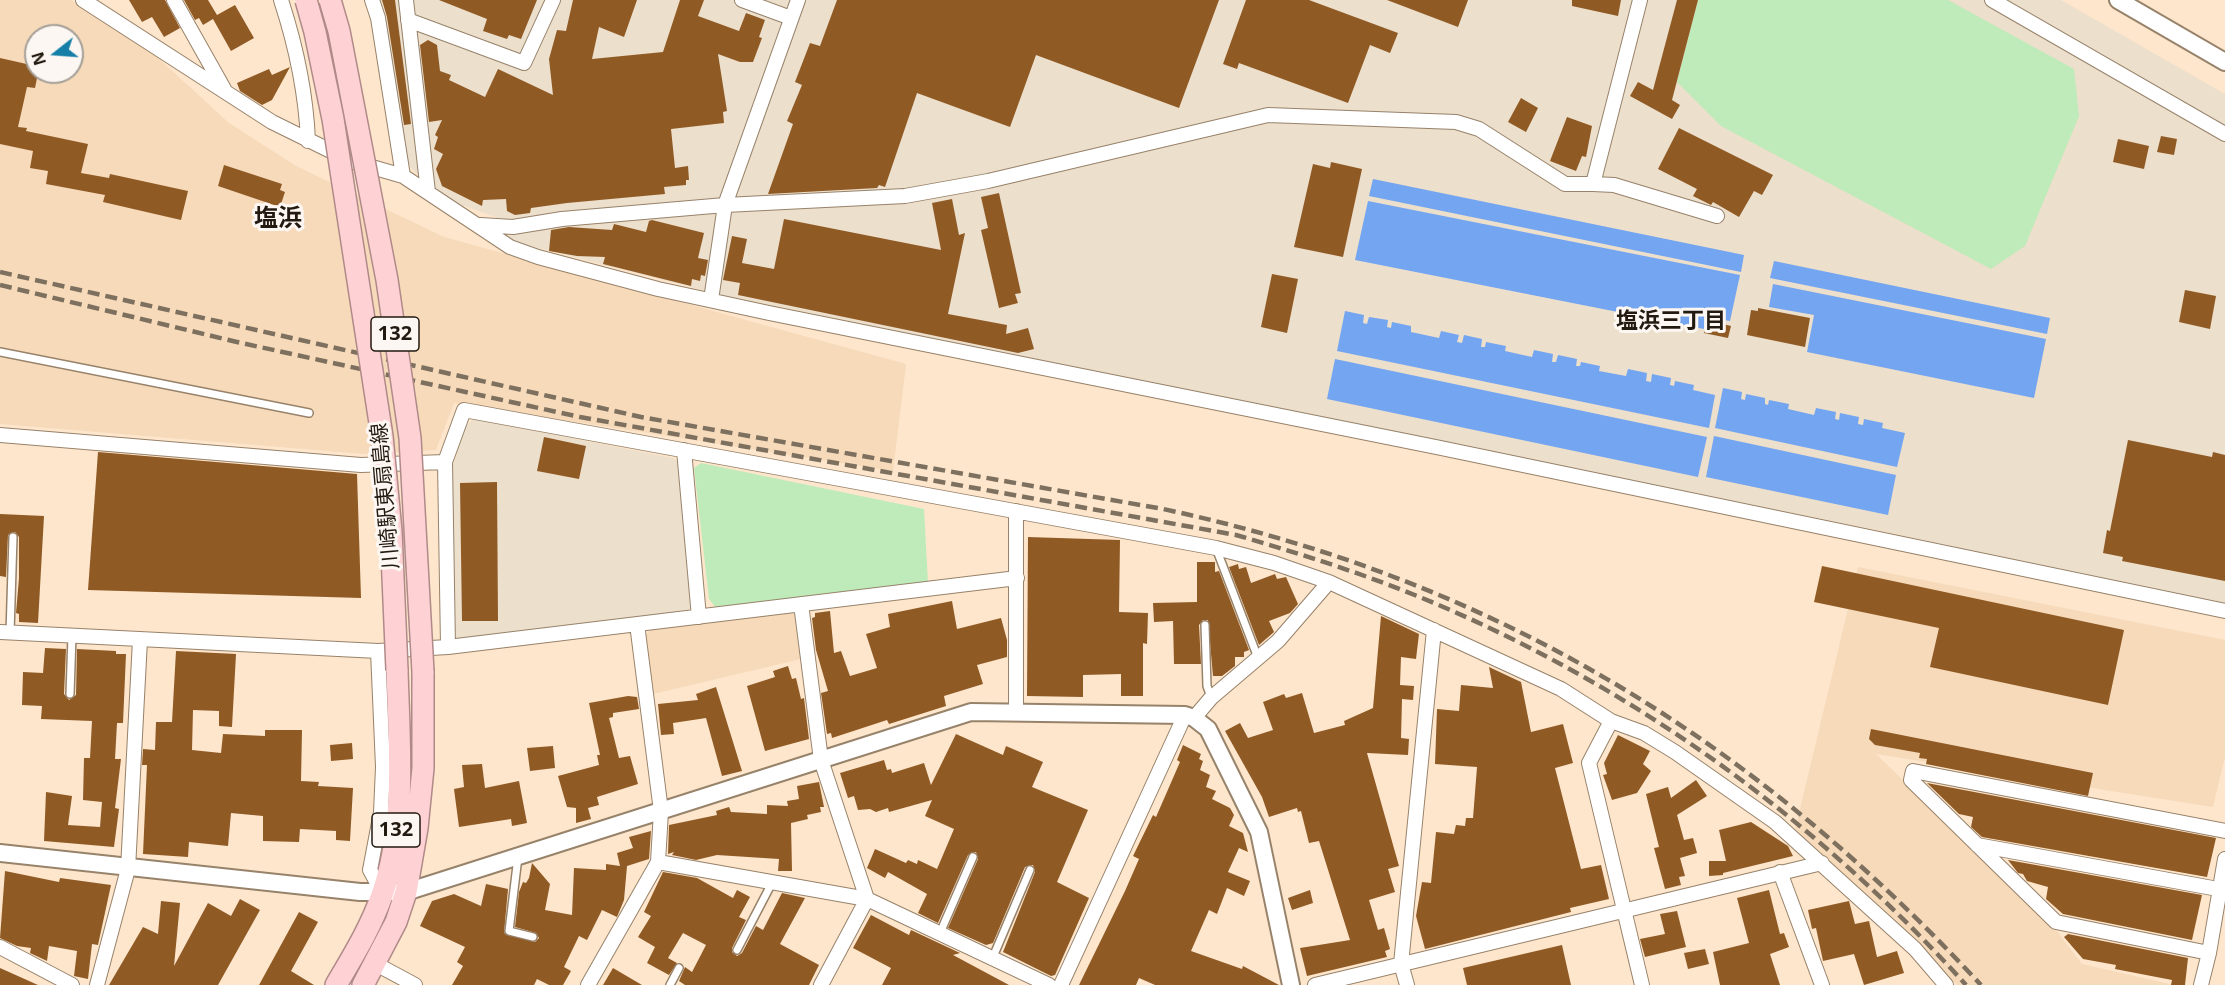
<!DOCTYPE html>
<html>
<head>
<meta charset="utf-8">
<style>
  body { margin:0 }
  #map { position:relative; width:2225px; height:985px; overflow:hidden; background:#fde6cc; font-family:"Open Sans",sans-serif }
  canvas { display:block }
  .north { position:absolute; left:24px; top:24px; width:60px; height:60px; box-sizing:border-box; background:#fcf7f2; border:2px solid #a59f98; border-radius:50%; rotate:253deg; font-size:16px; font-weight:700; line-height:24px; text-align:center; color:#221a10 }
  .north::after { content:''; display:block; margin:auto; width:21px; height:27px; background:#157fa8; clip-path:polygon(50% 0,100% 100%,50% 72%,0 100%) }
</style>
</head>
<body>
<div id="map">
<canvas width="2225" height="985"></canvas>
<div class="north">N</div>
</div>
<script>
const context = document.querySelector('canvas').getContext('2d');
context.lineJoin = 'round';
function fill(path, color) {
  context.fillStyle = color;
  context.fill(path, 'evenodd');
}
function stroke(path, color, width, dash) {
  context.strokeStyle = color;
  context.lineWidth = width;
  context.lineCap = dash ? 'butt' : 'round';
  context.setLineDash(dash || []);
  context.stroke(path);
}
function drawText(font, color, halo, rows, align = 'center') {
  context.font = font + ' "Open Sans","Noto Sans JP",sans-serif';
  context.lineWidth = 6;
  context.setLineDash([]);
  context.textBaseline = 'middle';
  context.strokeStyle = halo;
  context.fillStyle = color;
  for (const [text, x, y, turn = 0] of rows) {
    context.save();
    context.translate(x, y);
    context.rotate((+turn || 0) * Math.PI / 180);
    context.textAlign = isNaN(turn) ? turn : align;
    if (halo) context.strokeText(text, 0, 0);
    context.fillText(text, 0, 0);
    context.restore();
  }
}
fill(new Path2D(`
  M0,0H71L157,57L229,123L296,166L444,237L906,364L893,471L454,403L436,450L364,454L0,424ZM36,36H72V72H36Z
  M1858,567L2225,640V757L2213,807L1876,754L2053,926L2082,964L2174,985H1957L1897,922L1795,830Z
  M789,610L797,616L801,659L653,694L645,636L650,630Z`), '#f6daba');
fill(new Path2D(`
  M378,0H2061L2225,94V606L1886,532L726,296L511,241L498,218L440,197L407,164Z
  M473,419L673,458L679,463L694,605L691,610L451,641L450,477L464,428Z`), '#ecdfcb');
fill(new Path2D(`
  M1698,0H1948L2074,69L2079,116L2025,246L1991,269L1721,126L1677,82Z
  M701,463L924,509L928,583L716,608L709,599L694,468Z`), '#beebb9');
fill(new Path2D(`
  M1373,179L1744,255L1741,272L1369,196Z
  M1368,201L1740,275L1730,321L1707,317L1704,329L1355,260Z
  M1774,261L2050,318L2047,334L1770,278Z
  M1773,284L2046,339L2034,398L1807,352L1814,315L1769,307Z
  M1345,311L1364,315L1363,323L1367,324L1369,317L1388,320L1387,327L1391,328L1392,322L1411,326V332L1439,338L1441,331L1459,335L1457,342L1462,343L1464,335L1482,339L1481,347H1485L1486,342L1506,346L1505,351L1532,357L1534,350L1553,354L1552,362H1556L1558,355L1577,359L1576,366H1580L1581,362L1600,366L1599,371L1626,376L1628,369L1647,373L1646,381L1651,382L1652,374L1671,378L1670,385L1674,386L1675,381L1694,385L1693,390L1715,395L1709,428L1337,351Z
  M1335,359L1707,437L1698,477L1327,399Z
  M1723,388L1742,392L1741,399L1745,400L1746,394L1765,398V404L1768,405L1769,400L1789,404L1788,409L1814,415L1816,408L1836,412L1835,419L1839,420L1840,413L1859,417L1858,424L1863,425L1864,419L1883,423L1882,428L1905,433L1897,467L1715,428Z
  M1714,436L1896,475L1888,515L1706,477Z`), '#74a5f0');
fill(new Path2D(`
  M129,0H165L180,28L164,37L152,17L142,22Z
  M184,0H208L217,15L235,5L254,38L231,51L213,19L203,25L199,18L195,20Z
  M382,0H395L411,124L404,125L387,17Z
  M439,0H537L521,39L509,35L507,39L483,31L487,19Z
  M573,0H637L624,37L599,27L592,59L663,52L680,0H704L698,16L739,31L746,13L765,20L759,37L762,38L753,62H740L718,54L727,111L723,112L724,123L671,129L675,168L688,166L689,180H686V185L664,187L665,194L567,203L531,208L530,213L515,215L507,211L506,199L483,200L482,206L442,186L436,169L443,154L434,149L438,137L435,135L442,120L429,122L420,45L428,40L437,45L440,71L451,75L449,80L485,97L498,69L553,95L549,59L557,30L566,31Z
  M837,0H1219L1179,108L1036,55L1010,127L917,93L885,187L879,185L877,188L768,194L793,124L787,121L802,85L795,82L810,43L820,46Z
  M1246,0H1309L1398,33L1390,53L1370,45L1348,103L1239,63L1237,69L1223,64Z
  M1387,0H1468L1458,27Z
  M1572,0H1621L1618,16L1572,6Z
  M1677,0H1698L1672,100L1680,105L1672,119L1630,96L1638,82L1653,90Z
  M0,58L31,65L30,71L38,73L35,88L27,87L18,127L27,128L26,131L88,144L81,173L109,178L110,174L188,191L181,220L103,202L105,195L46,184L48,171L30,168L33,151L0,144Z
  M290,67L272,100L262,105L240,91L237,83L269,69L272,75Z
  M1521,98L1538,108L1526,132L1508,122Z
  M1567,117L1592,126L1586,157L1582,156L1576,171L1550,161Z
  M1679,128L1773,175L1762,195L1754,191L1739,217L1713,202L1711,205L1693,196L1697,189L1658,169Z
  M2161,136L2177,139L2174,155L2157,152Z
  M2118,139L2149,146L2144,169L2113,162Z
  M1331,162L1362,169L1343,257L1294,247L1313,164L1330,168Z
  M224,165L282,184L280,190L285,192L280,207L218,186Z
  M999,193L1021,293L1015,294L1018,303L999,308L981,230L988,228L981,197Z
  M952,199L959,235L965,233L948,314L1007,325L1006,334L1028,328L1034,349L1018,353L738,295L740,283L723,280L732,236L747,239L742,263L774,269L784,219L941,250L932,203Z
  M652,220L704,233L698,258L708,260L705,276L701,275L700,281L692,279L691,286L603,264L605,257L577,256L549,251L551,230L569,227L612,230L614,224L646,232L649,221Z
  M1272,274L1298,279L1287,333L1261,327Z
  M2185,290L2216,296L2210,329L2179,322Z
  M1758,308L1810,318L1805,347L1747,335L1751,310L1758,311Z
  M1707,320L1731,326L1728,338L1704,333Z
  M544,437L586,446L579,479L537,471Z
  M2128,440L2212,457L2213,452L2225,455V581L2122,561L2123,557L2103,553L2107,530L2110,531Z
  M98,452L357,474L361,598L88,590Z
  M497,482L498,621H462L460,483Z
  M0,514L44,516L38,623L19,622V614L16,613L19,578V537L15,532L8,535L6,577L0,576Z
  M1028,537L1120,540L1119,612L1148,613L1147,644L1143,643V696H1121V674L1083,675V697L1027,696Z
  M1197,562H1215V572L1219,571L1249,650L1244,652V657H1235V666L1222,676H1213L1208,620H1203L1199,625L1201,664H1174L1173,621L1154,622L1153,603L1197,602Z
  M1238,564L1239,569L1246,567L1251,583L1275,574L1277,579L1286,577L1298,604L1290,613L1269,621L1274,632L1259,645L1229,567Z
  M1822,566L2124,630L2108,705L1930,667L1939,628L1814,602Z
  M952,601L957,629L1001,618L1007,640V657L977,665L983,684L944,696L946,706L889,724L887,720L832,738L831,733L827,734L821,693L828,691L816,650L812,618L815,617V613L830,611L834,653L841,651L850,676L877,668L866,634L890,627L888,614Z
  M1381,616L1419,634L1416,659L1401,657L1400,685L1414,686L1413,700L1402,699L1401,738L1409,739L1408,755L1367,753L1399,866L1388,869L1395,892L1369,900L1378,930L1384,928L1390,949L1385,951L1387,957L1307,976L1300,948L1350,940L1319,841L1309,843L1301,811L1298,812L1297,808L1269,817L1262,797L1225,731L1240,723L1248,738L1273,730L1263,702L1284,694L1286,698L1302,693L1314,733L1345,725L1344,721L1373,708Z
  M45,648L66,649L64,694L69,700L76,695L77,649L116,651V654H126L123,723H117L115,759H121L115,808L119,809L114,847L44,841L46,792L72,796L68,825L100,827L102,802L83,800L84,758H90L92,721L41,719L42,706L22,705L23,672L43,673Z
  M176,651L236,654L232,727L219,726V711L193,710L192,750L221,753L223,734L265,736V730H302L301,781L319,782L318,786L353,788L350,841L336,840V831L300,829L299,842L263,841V816L231,813L228,846L189,842L188,857L143,854L147,765H142L143,749L155,750L156,722H172Z
  M788,666L792,679L796,678L801,699L804,698L809,739L765,751L747,686L775,677L773,671Z
  M1489,667L1521,682L1531,732L1563,724L1573,763L1555,768L1581,869L1601,865L1609,899L1570,908L1571,912L1425,949L1416,916L1422,882L1431,883L1436,832L1454,834L1456,825L1465,826L1466,818H1473L1477,767L1435,764L1437,709L1459,711L1461,685L1493,688Z
  M716,687L742,771L722,776L706,718L673,723L674,734L661,735L658,704L698,700L696,694Z
  M628,696L637,697L639,709L613,713V717L609,718L619,758L630,756L638,784L597,797L599,805L588,808L591,819L576,823V808L567,807L558,776L599,765L597,755H600L589,703Z
  M1871,729L2093,773L2088,796L1926,764L1927,759L1919,758L1920,753L1875,745L1869,739Z
  M956,734L1003,755L1006,746L1043,762L1032,787L1088,810L1057,882L1089,898L1055,975L1051,976L1003,952L1035,872L1033,865L1025,867L993,943L986,945L948,928L978,859L976,852L968,855L938,923L918,913L927,894L888,872L885,878L867,868L875,849L906,863L908,860L917,864L918,860L937,869L954,829L925,816L932,800L889,812L888,808L876,812L870,809L858,810L854,796L848,798L840,773L884,760L887,770L891,769L892,773L924,763L931,785Z
  M1618,735L1650,751L1643,764L1651,771L1637,793L1612,800L1603,775L1607,774L1604,763Z
  M352,743L353,759L331,761L330,745Z
  M1183,745L1201,754L1199,759L1203,761L1200,770L1210,775L1206,787L1216,791L1212,799L1230,808L1234,815L1229,826L1243,833L1248,852L1239,848L1228,872L1250,881L1244,896L1227,888L1217,914L1209,910L1191,951L1242,969L1243,966L1279,985H1155L1139,978L1136,985H1079L1125,891L1139,859L1133,856L1153,815L1156,817L1180,762L1177,760Z
  M553,746L555,768L530,771L527,748Z
  M482,764L485,788L519,781L527,823L512,826L511,819L459,827L454,789L464,787L462,765Z
  M1696,780L1707,796L1677,815L1684,840L1693,838L1697,853L1680,858L1685,876L1679,877L1681,885L1665,889L1654,848L1659,847L1646,794L1668,787L1671,798Z
  M819,782L824,807H820L821,812L807,815L808,819L791,823L792,871H778L779,859L717,855L696,860L672,855L674,852L668,854L669,825L717,815L716,811L729,807L731,812L767,814V805L788,806L787,801L799,799L797,786Z
  M1927,783L2216,838L2207,877L1982,837L1971,827L1973,817L1959,814Z
  M1751,822L1788,846L1793,856L1723,873V875L1709,876V861H1726L1719,830Z
  M651,831L649,859L627,866L624,900L617,917L602,910L587,940L579,936L564,967L571,971L563,985H549L537,979L534,985H452L463,966L457,962L465,947L420,926L432,901L454,894L481,906L486,884L508,889L504,933L535,942L539,938L536,933L515,927L519,892L523,882L526,883L529,878L532,863L550,884L545,910L572,915L574,868L606,870V864L620,866L617,853L633,848L629,837Z
  M2008,860L2202,895L2192,940L2063,914L2046,899L2048,887L2027,881L2023,874L2018,873Z
  M5,871L59,882L60,878L111,885L98,945L92,944L88,979L74,976L77,951L49,946L47,961L45,960L30,953L31,948L17,946L0,938Z
  M663,872L697,878L733,898L737,890L750,897L739,917L746,920L732,948V952L737,956L742,953L756,926L763,930L782,893L805,898L780,944L819,965L809,985H685L679,981L685,967L692,972L706,945L683,933L668,958L677,963L669,975L647,963L655,947L638,937L651,916L644,912Z
  M1310,890L1313,903L1292,910L1288,898Z
  M1769,890L1780,934L1784,933L1789,947L1770,954L1780,985H1720L1713,952L1749,943L1737,898Z
  M240,899L260,910L218,985H109L143,927L158,934L161,901L180,903L174,966L208,903L231,916Z
  M1849,901L1855,924L1869,921L1877,957L1897,951L1904,973L1864,985L1854,954L1823,961L1816,928L1812,929L1808,910Z
  M1677,911L1686,947L1645,957L1640,939L1665,934L1660,914Z
  M299,912L318,922L291,971L314,985H259Z
  M871,915L909,935L911,930L960,953L953,955L1009,985H882L891,968L853,948Z
  M2068,934L2188,958L2185,985H2171L2172,980L2115,969L2116,965L2083,959L2064,937Z
  M1562,945L1571,985H1467L1463,968Z
  M1705,949L1709,964L1688,969L1684,953Z
  M0,968L38,985H0Z
  M613,968L642,985H603Z`), '#905a25');
const service = new Path2D(`
  M0,352L309,413
  M1216,548L1258,658
  M1205,625L1207,686L1211,697
  M10,633L13,537
  M70,694L72,636
  M518,857L509,931L533,937
  M940,933L973,857
  M737,950L773,881
  M993,957L1030,870
  M670,985L679,968`);
const minor = new Path2D(`
  M83,0L272,122L351,161L403,176L510,247L538,257L658,289L769,313L1436,447L2225,611
  M174,0L224,89
  M281,0C296,46 306,92 308,141
  M372,0L378,18L403,176
  M406,0L428,192
  M742,0L791,18
  M1992,0L2225,134
  M408,20L524,63L553,0
  M1593,184L1614,185L1717,216
  M480,225L513,227L562,219L725,205L905,196L988,181L1268,115L1456,122L1479,129L1565,184H1593L1640,0
  M711,300L725,205L798,0
  M0,435L361,465L445,462L464,410L1216,548L1274,563L1329,582L1561,689L1611,721L1644,733L1675,752L1775,822L1915,949L1946,985
  M684,450L699,617
  M445,462L448,647
  M801,604L821,760L867,899L821,985
  M0,632L378,651L448,647L1017,578
  M378,651L383,767L381,812L370,870L383,894
  M1016,713V511
  M1194,718L1211,698L1278,641L1329,582
  M1611,721L1589,763L1642,985
  M1977,845L2218,889
  M658,862L867,899L1049,985
  M1780,872L1822,985
  M0,947L72,985
  M2209,953L2056,922L1911,780L1913,771L2225,831
  M374,963L415,985
  M97,985L128,869L140,640
  M588,985L658,862L661,811L637,624
  M1061,985L1185,715
  M1315,985L1822,863
  M1407,985L1401,964L1434,630
  M2201,985L2209,953L2225,859`);
const tertiary = new Path2D(`
  M2118,0L2225,62
  M0,853L360,892H406L971,712L1185,715L1194,718L1208,729L1259,832L1291,985`);
const trunk = new Path2D(`
  M336,985C353,956 371,927 382,895C407,824 399,744 397,670
  M363,985L396,922L406,892L417,828L423,768V672`);
stroke(service, '#97826a', 10);
stroke(minor, '#97826a', 16);
stroke(tertiary, '#97826a', 20);
stroke(trunk, '#b08a88', 24);
stroke(service, '#fff', 7);
stroke(minor, '#fff', 14);
stroke(tertiary, '#fff', 16);
stroke(trunk, '#fed2d4', 21);
stroke(new Path2D(`
  M0,272L641,417L1163,509C1494,580 1752,738 1981,985
  M0,285L237,342L580,417L1236,535C1305,555 1374,577 1441,606C1641,692 1821,824 1966,985`), '#7e705f', 4.5, [12, 6]);
const trunkBridge = new Path2D(`
  M306,0L315,32L333,119L382,436L391,531L397,670
  M330,0L339,31L387,280L410,438L423,672`);
stroke(trunkBridge, '#b08a88', 24, []);
stroke(trunkBridge, '#fed2d4', 21);
for (const [x, y, w] of [
  [395,334,48],
  [396,830,48]
]) {
  const box = new Path2D();
  box.roundRect(x - w / 2, y - 17, w, 34, 4.5);
  context.fillStyle = '#fcf7f2';
  context.fill(box);
  stroke(box, '#221a10', 1.5);
}
drawText('bold 20px', '#221a10', null, [
  ["132",395,334],
  ["132",396,830]
]);
drawText('21px', '#221a10', '#fcf7f2', [
  ["川崎駅東扇島線",386,496,-95]
]);
drawText('bold 22px', '#221a10', '#fcf7f2', [
  ["塩浜三丁目",1671,322]
]);
drawText('bold 24px', '#221a10', '#fcf7f2', [
  ["塩浜",278,219]
]);
</script>
</body>
</html>
